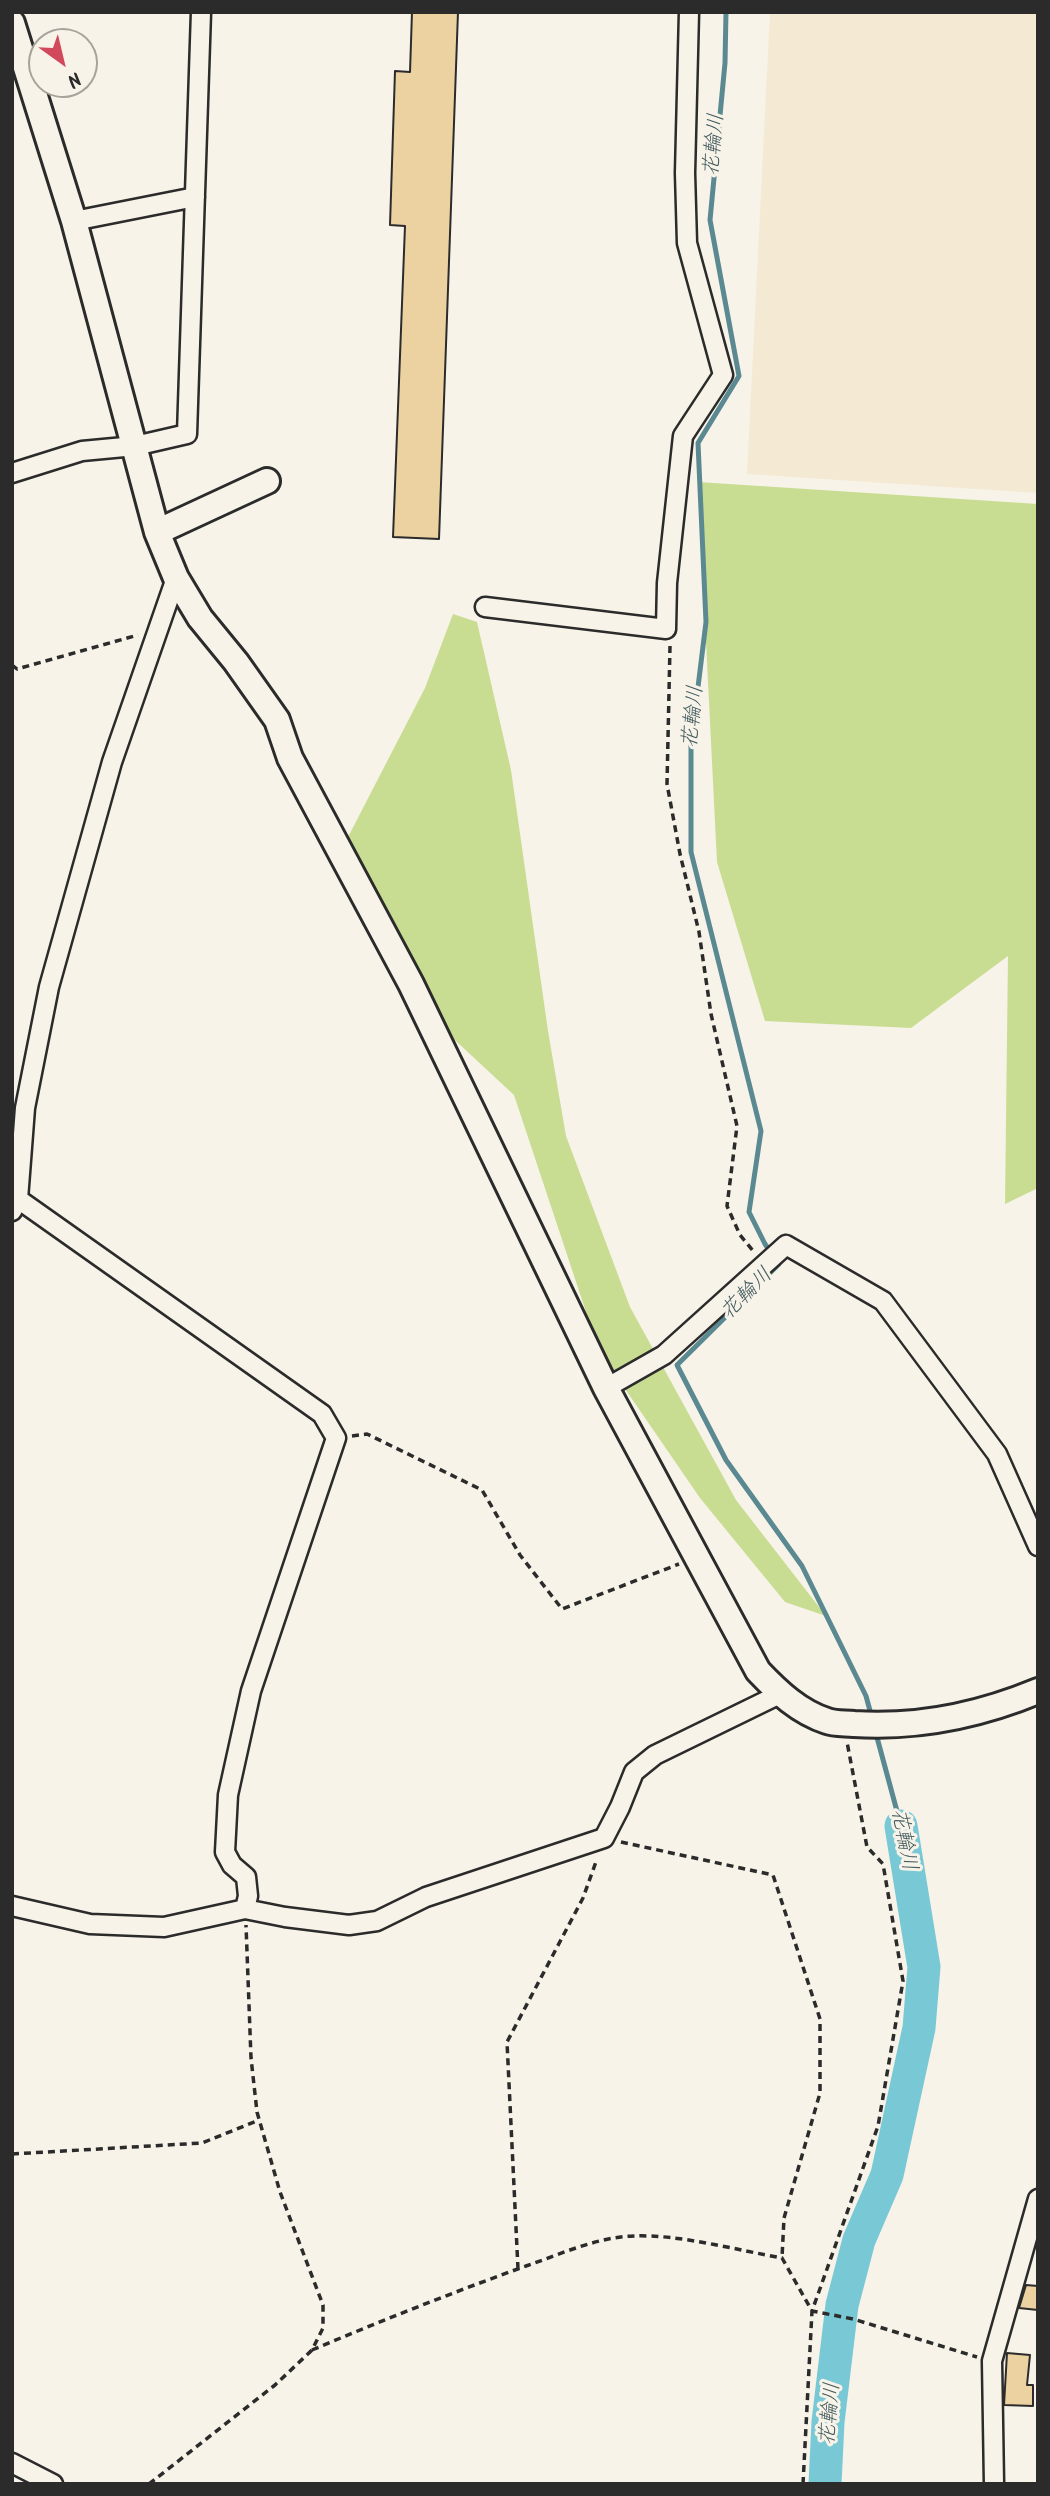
<!DOCTYPE html>
<html>
<head>
<meta charset="utf-8">
<style>
  body { margin:0 }
  #map { position:relative; width:1050px; height:2496px; overflow:hidden; background:#f7f3e8; font-family:Kalam,sans-serif }
  canvas { display:block }
  .frame { position:absolute; inset:0; border:14px solid #2b2b2b; pointer-events:none }
  .north { position:absolute; left:28px; top:28px; width:70px; height:70px; box-sizing:border-box; background:#f7f3e8; border:2px solid #a5a39c; border-radius:50%; rotate:146deg; font-size:19px; font-weight:700; line-height:28px; text-align:center; color:#2b2b2b }
  .north::after { content:''; display:block; margin:auto; width:24px; height:32px; background:#d1495b; clip-path:polygon(50% 0,100% 100%,50% 72%,0 100%) }
</style>
</head>
<body>
<div id="map">
<canvas width="1050" height="2496"></canvas>
<div class="frame"></div>
<div class="north">N</div>
</div>
<script>
const context = document.querySelector('canvas').getContext('2d');
context.lineJoin = 'round';
function fill(path, color) {
  context.fillStyle = color;
  context.fill(path, 'evenodd');
}
function stroke(path, color, width, dash) {
  context.strokeStyle = color;
  context.lineWidth = width;
  context.lineCap = dash ? 'butt' : 'round';
  context.setLineDash(dash || []);
  context.stroke(path);
}
function drawText(font, color, halo, rows, align = 'center') {
  context.font = font + ' Kalam,"Klee One",sans-serif';
  context.lineWidth = 6;
  context.setLineDash([]);
  context.textBaseline = 'middle';
  context.strokeStyle = halo;
  context.fillStyle = color;
  for (const [text, x, y, turn = 0] of rows) {
    context.save();
    context.translate(x, y);
    context.rotate((+turn || 0) * Math.PI / 180);
    context.textAlign = isNaN(turn) ? turn : align;
    if (halo) context.strokeText(text, 0, 0);
    context.fillText(text, 0, 0);
    context.restore();
  }
}
fill(new Path2D(`
  M770,12H1038V493L747,474Z`), '#f4e9d3');
fill(new Path2D(`
  M698,482L1038,504V1188L1005,1204L1008,956L911,1028L765,1021L717,862Z
  M453,614L477,622L511,770L548,1031L566,1136L630,1307L736,1500L826,1616L785,1602L700,1498L599,1351L514,1095L444,1030L347,839L425,688Z`), '#c8dd92');
stroke(new Path2D(`
  M726,12L725,63L710,220L739,376L698,443L706,622L691,744V852L761,1131L749,1212L765,1244L779,1264L677,1365L726,1460L802,1566L866,1696L872,1718
  M875,1730L901,1826`), '#5a8991', 5);
stroke(new Path2D(`
  M825,2484L828,2422L842,2305L859,2240L887,2175L919,2028L924,1967L901,1826`), '#79c8d5', 33);
const building = new Path2D(`
  M412,12H458L439,539L393,537L405,226L390,225L395,71L410,72Z
  M1026,2285L1038,2286V2310L1019,2308Z
  M1007,2353L1030,2355L1027,2385H1033V2406L1004,2405Z`);
fill(building, '#edd2a1');
stroke(building, '#2b2b2b', 2);
const street = new Path2D(`
  M74,221L195,197
  M12,473L82,451L135,446L187,434L201,12
  M485,607L666,629L667,583L683,436L723,375L687,243L685,173L689,12
  M18,1199L322,1414L336,1438L251,1691L228,1795L225,1852L232,1865L246,1877L248,1896L245,1909
  M12,1211L18,1199L25,1108L49,987L112,762L176,578
  M606,1388L664,1355L786,1245L883,1301L997,1454L1038,1546
  M12,1906L90,1924L164,1927L245,1909L285,1917L349,1925L377,1921L426,1897L604,1838L620,1807L634,1772L655,1755L780,1694
  M12,2463L53,2484
  M994,2484L992,2361L1038,2199`);
const secondary = new Path2D(`
  M12,23L74,221L157,532L176,578L200,618L236,662L277,720L290,758L411,984L606,1388L758,1671C778,1692 799,1712 827,1721C835,1724 845,1723 854,1724C916,1728 980,1715 1038,1691
  M157,532L267,481`);
stroke(street, '#2b2b2b', 23);
stroke(secondary, '#2b2b2b', 30);
stroke(new Path2D(`
  M670,646L667,784L680,854L699,932L711,1014L737,1126L727,1206L740,1235L754,1252
  M12,665L17,669L138,635
  M352,1436L367,1434L482,1490L520,1555L562,1609L679,1564
  M621,1842L773,1875L820,2019V2093L784,2218L782,2258
  M12,2154L202,2143L259,2120
  M518,2269L507,2042L583,1898L597,1859
  M312,2350C383,2320 454,2292 526,2266C561,2254 597,2237 634,2236C678,2234 737,2250 782,2258L812,2311L853,2319L977,2357
  M149,2484L275,2385L312,2350L323,2328V2305L280,2192L257,2112L251,2058L246,1925
  M803,2484L812,2311L878,2126L903,1981L883,1864L867,1847L847,1742`), '#2b2b2b', 3.5, [7, 5]);
stroke(street, '#f7f3e8', 18);
stroke(secondary, '#f7f3e8', 24);
drawText('italic 21px', '#425a5e', '#f7f3e8', [
  ["花輪川",716,145,-85],
  ["花輪川",695,717,-84],
  ["花輪川",748,1295,-45],
  ["花輪川",902,1840,79],
  ["花輪川",832,2414,-85]
]);
</script>
</body>
</html>
